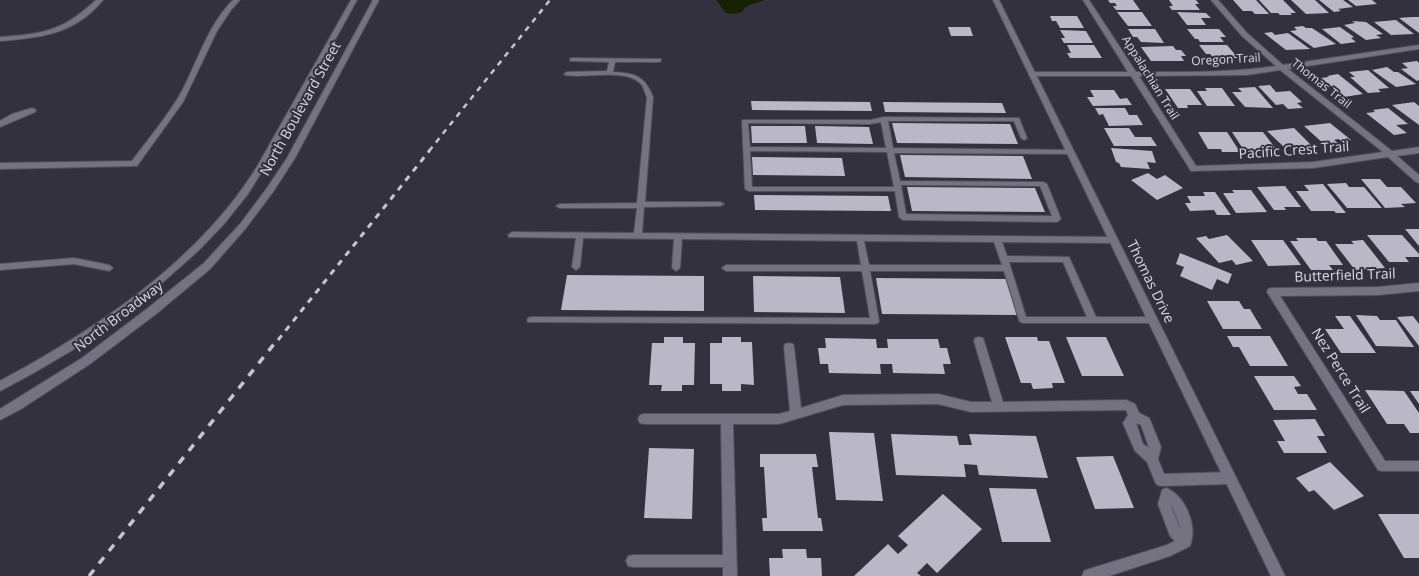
<!DOCTYPE html>
<html>
<head>
<meta charset="utf-8">
<style>
  body { margin:0 }
  canvas { display:block; background:#34313e }
</style>
</head>
<body>
<canvas width="1419" height="576"></canvas>
<script>
const context = document.querySelector('canvas').getContext('2d');
context.lineJoin = 'round';
function fill(path, color) {
  context.fillStyle = color;
  context.fill(path, 'evenodd');
}
function stroke(path, color, width, dash) {
  context.strokeStyle = color;
  context.lineWidth = width;
  context.lineCap = dash ? 'butt' : 'round';
  context.setLineDash(dash || []);
  context.stroke(path);
}
function drawText(font, color, halo, rows, align = 'center') {
  context.font = font + ' "Open Sans",sans-serif';
  context.lineWidth = 4;
  context.setLineDash([]);
  context.textBaseline = 'middle';
  context.strokeStyle = halo;
  context.fillStyle = color;
  for (const [text, x, y, turn = 0] of rows) {
    context.save();
    context.translate(x, y);
    context.rotate((+turn || 0) * Math.PI / 180);
    context.textAlign = isNaN(turn) ? turn : align;
    if (halo) context.strokeText(text, 0, 0);
    context.fillText(text, 0, 0);
    context.restore();
  }
}
fill(new Path2D(`
  M716,0H764C756,5 746,3 742,12L734,14L726,13Z`), '#162103');
fill(new Path2D(`
  M1108,0H1133L1140,10H1116L1113,6H1117L1115,3H1110Z
  M1169,0H1196L1199,4H1195L1200,10H1172L1169,6H1173Z
  M1233,0H1256L1269,14H1255L1252,11H1243Z
  M1259,0H1283L1296,13H1290L1292,15H1280L1278,13H1271Z
  M1291,0H1315L1329,13L1306,14Z
  M1319,0H1343L1353,7L1338,9L1341,11L1334,12Z
  M1348,0H1372L1377,4L1356,6Z
  M1117,12H1142L1152,26H1128Z
  M1177,12L1206,13L1211,18H1201L1206,25H1187Z
  M1050,16H1077L1084,28H1060L1056,21H1052Z
  M1419,17V33L1399,18L1411,17Z
  M1396,20L1414,34L1391,35L1374,22Z
  M1352,21L1366,22L1383,34L1376,35L1381,38L1366,40L1344,25L1355,23Z
  M1303,26L1306,28H1312L1336,44L1314,48L1290,31L1297,30L1294,27Z
  M948,27H970L973,36H951Z
  M1340,27L1354,37L1351,38L1356,42L1341,44L1322,29Z
  M1128,29H1155L1164,43L1141,42L1137,37H1133Z
  M1187,29H1219L1226,37H1220L1224,42H1200L1198,39H1195Z
  M1060,30L1086,31L1093,43H1064L1061,38H1065Z
  M1272,32L1275,35L1288,33L1310,49L1286,50L1264,33Z
  M1067,45H1094L1102,58H1070L1067,53H1071Z
  M1199,45H1227L1238,58H1214L1210,54H1206Z
  M1173,46L1176,50H1181L1186,56H1181L1184,61H1151L1141,47Z
  M1417,61L1419,63V80L1417,81L1401,69L1408,68L1402,63Z
  M1387,67L1394,72H1398L1416,84L1396,87L1372,70Z
  M1368,70L1389,88L1378,89L1381,92L1368,93L1350,77H1355L1349,72Z
  M1338,74L1363,94L1344,97L1321,78L1329,77L1327,76Z
  M1270,85L1276,92L1290,91L1302,102L1297,103L1303,108L1288,109L1283,104L1276,105L1258,86Z
  M1255,87L1273,108L1245,107L1232,92H1242L1238,88Z
  M1205,88H1222L1235,106H1207L1197,91H1207Z
  M1165,89H1190L1202,105H1187L1188,108H1178Z
  M1090,90H1114L1120,99L1127,98L1132,105L1093,106L1087,97H1094Z
  M751,101L870,102L872,111L752,110Z
  M883,102L1002,103L1006,113L885,112Z
  M1414,102L1419,106V125L1392,105Z
  M1095,108H1125L1129,115H1137L1143,125L1109,126L1103,114L1099,115Z
  M1388,108L1408,124L1396,125L1407,133L1394,135L1366,113L1375,112L1373,110Z
  M892,123L1010,124L1018,144L897,143Z
  M1330,123L1351,140L1342,142L1339,139L1334,140L1338,143L1325,145L1304,126Z
  M751,126H805L807,143H752Z
  M815,126L869,127L873,144L817,143Z
  M1104,128H1129L1135,137H1151L1157,146H1114Z
  M1294,128L1314,148L1296,149L1293,146L1284,147L1267,131Z
  M1198,132H1227L1240,152H1222L1221,149H1208Z
  M1232,132H1263L1276,149H1263L1265,152H1245Z
  M1111,148L1152,151L1156,163L1147,162L1150,169L1121,167L1119,163L1116,162Z
  M900,155L1023,156L1032,179L905,177Z
  M752,157L842,158L845,176L753,175Z
  M1148,173L1157,179L1165,175L1183,188L1157,200L1131,180Z
  M1361,179H1380L1387,187H1401L1416,203L1401,204L1405,207L1385,208Z
  M1346,183L1349,187H1364L1382,208H1347L1327,184Z
  M1323,184L1346,213H1336L1334,211H1311L1296,191H1309L1304,185Z
  M1285,186L1301,207H1284L1286,210H1274L1257,187Z
  M907,187L1035,188L1045,212L912,211Z
  M1232,190H1251L1267,212L1236,213L1223,193H1234Z
  M1203,192H1215L1231,215H1217L1214,210L1190,211L1185,203H1191L1187,196H1205Z
  M754,195L888,196L891,211L755,210Z
  M1405,229H1419V246Z
  M1227,235L1253,261L1236,265L1232,260L1219,263L1196,238L1206,236L1209,239Z
  M1367,235H1402L1419,254V257H1405L1409,262H1389Z
  M1296,238H1316L1318,241H1326L1343,265H1329L1333,270H1311L1290,241H1298Z
  M1251,240H1283L1301,265L1268,266Z
  M1363,240L1385,268L1355,270L1335,244H1354L1351,241Z
  M1180,253L1232,274L1228,284L1217,279L1212,290L1180,276L1184,267L1176,264Z
  M567,275L704,276V311L561,310Z
  M753,276L840,277L845,313L754,312Z
  M876,278L1006,279L1018,315L882,314Z
  M1207,301H1239L1244,309H1250L1262,329H1223Z
  M1356,315L1377,316L1380,320H1396L1414,347L1376,346Z
  M1335,316H1350L1376,353H1341L1325,329H1344Z
  M1413,316L1419,324V346L1397,317Z
  M1227,336H1270L1288,366H1250L1239,347H1233Z
  M664,337H683V343H695L694,385H682V391H661L662,385H649L652,343H664Z
  M722,337H741V342H752L754,385L741,384V391H722V384H710V343H722Z
  M1005,337H1037L1038,341H1049L1065,383H1052L1053,388L1033,389L1031,383H1021Z
  M1066,337H1106L1124,376H1082Z
  M825,338L876,339L877,348H888L887,339H938L940,348H947L951,364H943L945,374L893,373L892,364H880L881,374L829,373L828,364H820L818,348H826Z
  M1254,376H1294L1301,386L1294,387L1298,394H1307L1317,410H1274Z
  M1365,390L1404,391L1419,413V433H1410L1404,424H1387Z
  M1410,391H1419V404Z
  M1315,419L1325,436H1317L1327,453H1284L1277,441H1285L1273,420Z
  M829,432L874,433L883,501L836,500Z
  M891,434L957,436L959,445H972L969,434L1036,436L1048,478L979,475L977,465L964,464L966,477L896,475Z
  M649,448L694,449L692,519L644,518Z
  M760,454H816L818,467H812L818,518H821L823,531H763L762,518H767L764,467H760Z
  M1113,456L1134,508L1095,509L1076,457Z
  M1330,462L1364,496L1334,510L1314,490L1309,492L1296,478Z
  M989,488L1036,489L1051,542H1002Z
  M943,494L982,529L937,573L927,563L917,573L921,576H854L888,544L898,554L908,545L898,536Z
  M1378,514H1419V558H1404Z
  M782,549H806L807,558H821L822,576H770L769,558H783Z`), '#bab7c7');
const service = new Path2D(`
  M572,58L661,59V61L659,62H615L613,72C635,73 645,76 653,97L645,202H720L724,204L720,206L644,207L642,233L1114,237L1118,240L1114,243L1002,242L1007,256L1069,257L1096,317H1153L1156,318L1157,320L1156,322L1153,323H1023L1020,322L1019,320L1004,271H870L879,321L878,323L875,324L528,322L527,320L528,318L531,317L870,318L862,271H726L722,268L726,265H861L857,241L682,239L680,268L676,271L672,268L674,239L583,238L580,267L576,270L572,267L576,238L509,237L508,235L512,232L634,233L637,208H560L556,206L560,204L637,203L647,97C645,93 644,89 642,85C627,67 585,79 565,75L564,74L567,72L607,71L609,62L570,61V59ZM864,241L994,242L1002,265H869ZM1009,262H1063L1087,317H1026Z
  M884,117L1019,118L1027,138L1026,139L1024,140L1021,138L1014,121H888L893,148L1071,150L1074,152L1071,154L894,153L900,181L1043,182L1047,184L1061,219L1057,222L903,220L899,217L895,191H749L745,189L742,121L743,120H870ZM881,122L886,148L750,147L748,123L870,124ZM750,151L887,152L894,187H752ZM901,185L1040,186L1052,216L906,214Z
  M74,258L109,265L113,268L109,271L74,264L0,270V264Z`);
const minor = new Path2D(`
  M96,0H103C75,34 41,38 0,41V37C44,34 63,31 96,0Z
  M233,0H240L231,10L217,31L183,102L137,166L0,169V163L132,161C149,138 168,116 182,91C198,60 208,25 233,0Z
  M1083,0H1089L1136,72C1183,72 1229,73 1276,66L1242,36L1211,0H1218L1247,33L1283,65L1419,45V49L1288,69L1392,151L1419,147V153L1397,156L1419,175V183L1416,182L1388,157L1313,168L1191,171L1131,76H1033L1029,74L1033,72H1128ZM1280,70L1383,152L1313,162L1196,166L1139,76L1247,75Z
  M32,108L36,110L35,112L0,127V121L12,114Z
  M1419,283V291L1378,295L1280,296L1385,461H1419V471H1382L1378,470L1267,292L1268,289L1272,288L1378,287Z
  M979,337L983,338L984,341L1003,402L1126,400L1135,404L1139,413L1149,418L1151,422L1161,447L1158,459L1164,474L1230,472L1234,474L1236,478L1234,482L1230,484L1160,486L1156,484L1147,462L1135,451L1123,423L1128,415L1126,410L971,412L938,404L843,405L779,424H733L737,576H723V567H633L628,566L626,561L628,556L633,555H723L721,424H644L640,423L638,419L640,415L644,414H779L790,411L784,347L785,344L789,343L793,344L794,347L801,408L843,395L938,394L971,402H992L974,341L975,338ZM1136,423L1141,425L1149,448L1143,444Z
  M1166,488C1186,496 1198,527 1190,546L1170,556L1109,576H1082L1084,571L1089,569L1167,545L1175,541L1170,536L1158,504L1162,490ZM1171,506L1173,508L1181,529L1180,528Z`);
const tertiary = new Path2D(`
  M993,0H999L1285,576H1271Z`);
const secondary = new Path2D(`
  M351,0H357L266,165L248,194L224,224L197,252L137,305L71,351L37,371L0,391V381C97,329 200,260 258,165Z
  M373,0H379L295,158L273,192L246,228L210,269L156,314L90,364L21,409L0,420V409L82,358L148,308L204,263L240,224L267,188L287,158Z`);
stroke(service, '#514f5a', 2);
stroke(minor, '#514f5a', 2);
stroke(tertiary, '#514f5a', 2);
stroke(secondary, '#514f5a', 2);
fill(service, '#757381');
fill(minor, '#757381');
fill(tertiary, '#757381');
fill(secondary, '#757381');
stroke(new Path2D(`
  M429,151L550,0`), '#c6c4cc', 2.5, [5.5, 5.5]);
stroke(new Path2D(`
  M278,340L430,150`), '#c6c4cc', 3, [6, 6]);
stroke(new Path2D(`
  M89,576L278,339`), '#c6c4cc', 3.5, [8, 8]);
drawText('12px', '#dbd9e1', '#34313e', [
  ["Oregon Trail",1226,60,-3],
  ["Appalachian Trail",1150,78,58],
  ["Thomas Trail",1321,84,38]
]);
drawText('14px', '#dbd9e1', '#34313e', [
  ["North Boulevard Street",301,109,-61],
  ["Pacific Crest Trail",1294,151,-4],
  ["Butterfield Trail",1345,276,-2],
  ["Thomas Drive",1150,282,64],
  ["North Broadway",119,317,-37],
  ["Nez Perce Trail",1340,371,58]
]);
</script>
</body>
</html>
